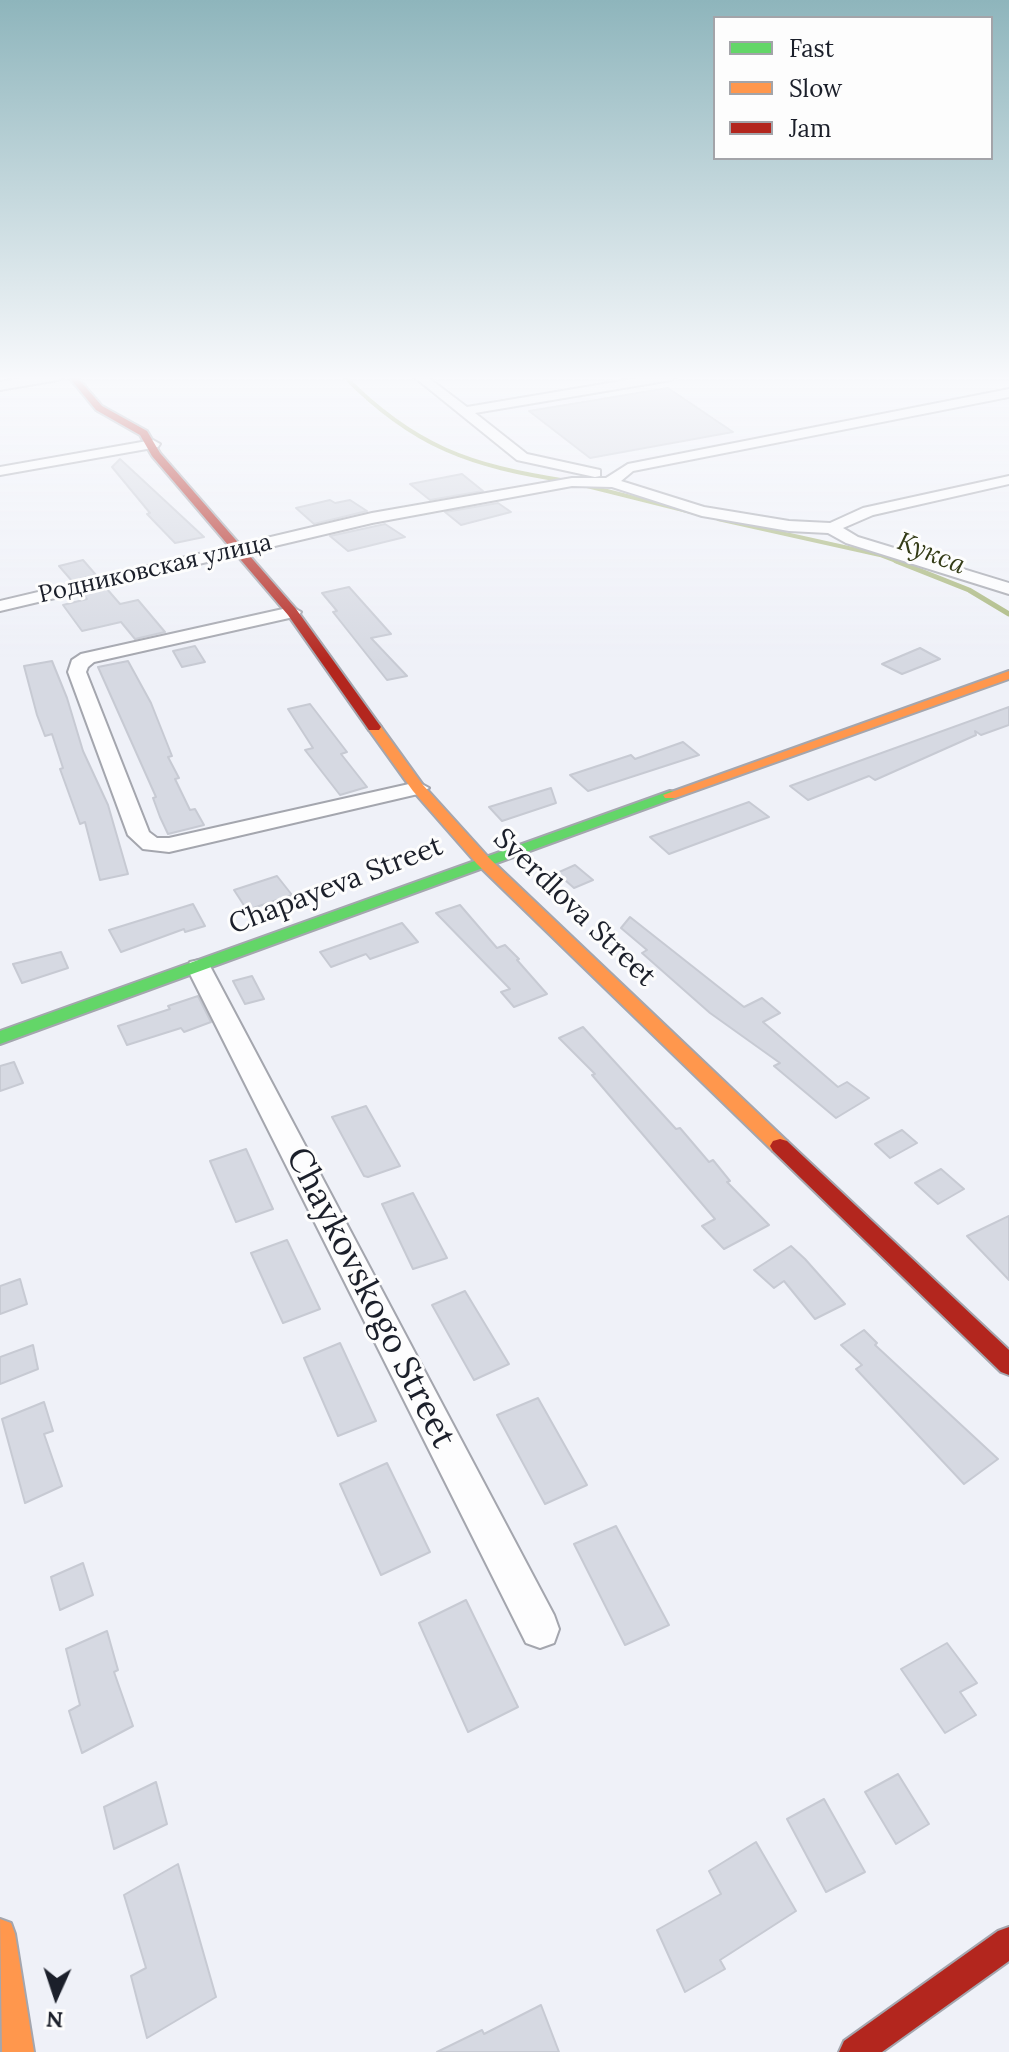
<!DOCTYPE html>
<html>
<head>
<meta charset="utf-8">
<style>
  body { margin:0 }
  #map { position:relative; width:1009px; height:2052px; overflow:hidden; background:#eff1f8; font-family:Lora,serif }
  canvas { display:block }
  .legend { position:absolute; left:713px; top:16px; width:280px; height:144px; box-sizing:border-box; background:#fdfdfd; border:2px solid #a3a4a9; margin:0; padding:10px 14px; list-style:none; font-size:24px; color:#1b1f2a }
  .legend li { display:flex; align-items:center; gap:16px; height:40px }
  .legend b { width:40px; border:2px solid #a3a4a9 }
  .north { position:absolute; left:16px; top:1956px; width:80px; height:80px; -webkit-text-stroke:6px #fdfdfd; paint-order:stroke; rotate:183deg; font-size:22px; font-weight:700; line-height:32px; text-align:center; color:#1b1f2a }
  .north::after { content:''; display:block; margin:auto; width:28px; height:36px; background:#1b1f2a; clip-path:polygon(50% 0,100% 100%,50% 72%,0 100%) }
</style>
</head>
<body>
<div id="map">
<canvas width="1009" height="2052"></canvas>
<ul class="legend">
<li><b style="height:10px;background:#63d668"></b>Fast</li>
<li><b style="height:10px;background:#ff974d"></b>Slow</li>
<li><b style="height:10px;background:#b3261e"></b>Jam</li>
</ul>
<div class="north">N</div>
</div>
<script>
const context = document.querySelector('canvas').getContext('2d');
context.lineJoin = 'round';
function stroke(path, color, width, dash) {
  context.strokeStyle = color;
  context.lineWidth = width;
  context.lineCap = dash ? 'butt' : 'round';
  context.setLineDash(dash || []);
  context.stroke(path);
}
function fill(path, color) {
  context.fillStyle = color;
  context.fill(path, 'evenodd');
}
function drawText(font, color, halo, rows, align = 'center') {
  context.font = font + ' Lora,serif';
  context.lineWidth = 6;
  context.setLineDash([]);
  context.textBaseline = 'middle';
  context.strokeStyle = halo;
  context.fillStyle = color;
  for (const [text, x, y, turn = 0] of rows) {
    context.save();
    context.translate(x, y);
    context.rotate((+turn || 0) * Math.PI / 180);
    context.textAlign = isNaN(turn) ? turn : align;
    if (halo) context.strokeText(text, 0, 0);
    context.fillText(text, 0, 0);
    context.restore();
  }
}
stroke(new Path2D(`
  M344,376C414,447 470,466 567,481
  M583,485L695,513
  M718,519L880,555L901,563`), '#a8b67b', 4);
stroke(new Path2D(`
  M896,561L969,590L1009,614`), '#a8b67b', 5);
const building = new Path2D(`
  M668,388L733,432L590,458L529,411Z
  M120,459L204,537L175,543L147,514L150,513L112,467Z
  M462,474L483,491L430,500L410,484Z
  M330,500L335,503L350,500L367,511L314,524L296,508Z
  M498,503L511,512L461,525L445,512Z
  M385,524L405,537L348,551L330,536Z
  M83,560L96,575L72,581L59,566Z
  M349,587L391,634L371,638L407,676L387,680L333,612L337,611L322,593Z
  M107,589L120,604L138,600L165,632L135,639L121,622L82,631L63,605L87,599L83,594Z
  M195,646L205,662L182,667L173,651Z
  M920,648L940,659L902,674L882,664Z
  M52,661L67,698L83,751L108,805L128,874L100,880L85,822L80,824L60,769L63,768L52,734L45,736L37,715L24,666Z
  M128,661L151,703L172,756L168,757L179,778L175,779L190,810L195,809L204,825L168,834L160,817L153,798L156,797L98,667Z
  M310,704L347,752L341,754L367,787L340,795L305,750L313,748L288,709Z
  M1009,707V725L981,735L975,731L976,735L875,780L869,776L808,800L790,786Z
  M683,742L699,755L588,791L570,775L631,755L635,759Z
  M551,788L556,803L502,821L489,807Z
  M749,802L769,817L669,854L650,837Z
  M575,865L593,880L574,888L557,873Z
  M277,876L292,895L247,910L234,890Z
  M193,904L205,926L185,932L184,929L121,952L109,930Z
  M460,905L497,948L505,945L519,959L517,960L547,994L514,1007L501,992L510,989L436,913Z
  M630,917L744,1007L762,998L780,1013L763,1022L838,1087L847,1082L869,1098L836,1118L774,1066L780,1063L710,1013L642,953L647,950L621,928Z
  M402,923L418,942L370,959L366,954L331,967L320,952Z
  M61,952L68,968L22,983L13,964Z
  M252,976L264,999L245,1004L233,981Z
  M198,996L211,1022L184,1032L181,1028L127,1045L118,1026L170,1009L168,1006Z
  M583,1027L676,1129L680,1128L709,1162L713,1160L730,1181L727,1182L769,1225L724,1249L702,1226L715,1219L592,1075L595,1074L559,1038Z
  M14,1062L23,1083L0,1091V1066Z
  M366,1106L400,1166L368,1177L364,1176L332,1117Z
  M902,1130L917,1143L890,1158L875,1144Z
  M246,1149L273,1209L236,1222L210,1161Z
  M941,1169L964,1189L938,1204L915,1183Z
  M413,1193L447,1258L413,1269L382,1204Z
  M1009,1216V1280L967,1236Z
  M287,1240L320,1309L283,1323L251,1253Z
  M791,1246L805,1259L845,1304L815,1319L784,1281L774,1288L754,1270Z
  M20,1279L27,1304L0,1314V1286Z
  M465,1291L509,1364L474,1380L432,1305Z
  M864,1330L877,1343L875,1345L998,1459L964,1484L856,1369L862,1365L841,1345Z
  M340,1343L376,1421L338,1436L304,1358Z
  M33,1345L38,1369L0,1384V1357Z
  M538,1398L587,1485L545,1504L497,1415Z
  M44,1402L53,1431L44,1434L62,1486L25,1503L2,1419Z
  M387,1463L430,1552L381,1575L340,1484Z
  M616,1526L669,1625L625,1645L574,1544Z
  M83,1563L93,1595L60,1610L51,1577Z
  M466,1600L518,1707L468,1732L419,1623Z
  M107,1631L118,1670L114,1672L133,1726L82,1753L69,1711L80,1705L66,1649Z
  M947,1643L977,1683L960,1692L976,1715L945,1733L901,1669Z
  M898,1774L929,1824L896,1844L865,1792Z
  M156,1782L167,1824L114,1849L104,1807Z
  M824,1799L865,1872L826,1892L787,1819Z
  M756,1842L796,1911L720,1960L725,1969L685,1992L657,1930L721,1894L709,1871Z
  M178,1864L216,1997L147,2038L131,1976L146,1968L124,1895Z
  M541,2005L559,2052H437L482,2030L484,2034Z`);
fill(building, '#d6d9e2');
stroke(building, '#c7cad3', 2);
const street = new Path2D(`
  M38,376H64L58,380L0,390V382Z
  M413,376H426L467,407L651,376H677L671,380L475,413L527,454L600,470V476L595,477L517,460Z
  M1009,389V397L633,471L621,481L704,507L789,521L830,523L863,508L1009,476V484L873,515L843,528L858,537L1009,583V594L846,543L828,533L789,531L702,516L612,487L572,486L372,523L0,611V601L372,513L572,478H606L628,464Z
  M153,440L160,444L158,447L0,475V467Z
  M292,607L301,612L298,616L94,662L88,667L86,672L149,832L157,838H169L418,782L429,788L418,794L169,852L143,849L128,835L68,672L72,660L81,654Z
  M199,960L208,962L211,968L554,1615L559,1629L554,1643L540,1648L526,1643L187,968L190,962Z`);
const fast = new Path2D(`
  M670,791L675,792V798L0,1044V1031Z`);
const slow = new Path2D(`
  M1009,671V679L675,798H665L663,795Z
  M374,723L379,724L423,785L489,858L787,1141L790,1146L787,1151H773L477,864L413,791L367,727Z
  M0,1919L11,1923L15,1934L34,2052H2Z`);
const jam = new Path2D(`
  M68,376H76L102,406L147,431L160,453L296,609L381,727L379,730H369L288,615L152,456L140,435L96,410Z
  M780,1139L787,1141L1009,1350V1375L1001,1372L773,1151L770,1146L773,1141Z
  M1009,1927V1961L882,2052H839L844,2041L998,1931Z`);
stroke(street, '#a4a6ae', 4);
stroke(fast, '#a4a6ae', 4);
stroke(slow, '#a4a6ae', 4);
stroke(jam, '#a4a6ae', 4);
fill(street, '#fdfdfe');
fill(fast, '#63d668');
fill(slow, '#ff974d');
fill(jam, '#b3261e');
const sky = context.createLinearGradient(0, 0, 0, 663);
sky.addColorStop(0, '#8eb5bc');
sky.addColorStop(0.57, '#f8f9fc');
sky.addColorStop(1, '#f8f9fc00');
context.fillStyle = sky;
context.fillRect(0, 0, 1009, 663);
drawText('24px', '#1b1f2a', '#fdfdfd', [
  ["Родниковская улица",155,569,-13]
]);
drawText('italic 26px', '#333b16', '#fdfdfd', [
  ["Кукса",931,554,22]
]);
drawText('28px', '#1b1f2a', '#fdfdfd', [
  ["Chapayeva Street",336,886,-21],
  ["Sverdlova Street",574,908,44]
]);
drawText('34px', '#1b1f2a', '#fdfdfd', [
  ["Chaykovskogo Street",370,1298,63]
]);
</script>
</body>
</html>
